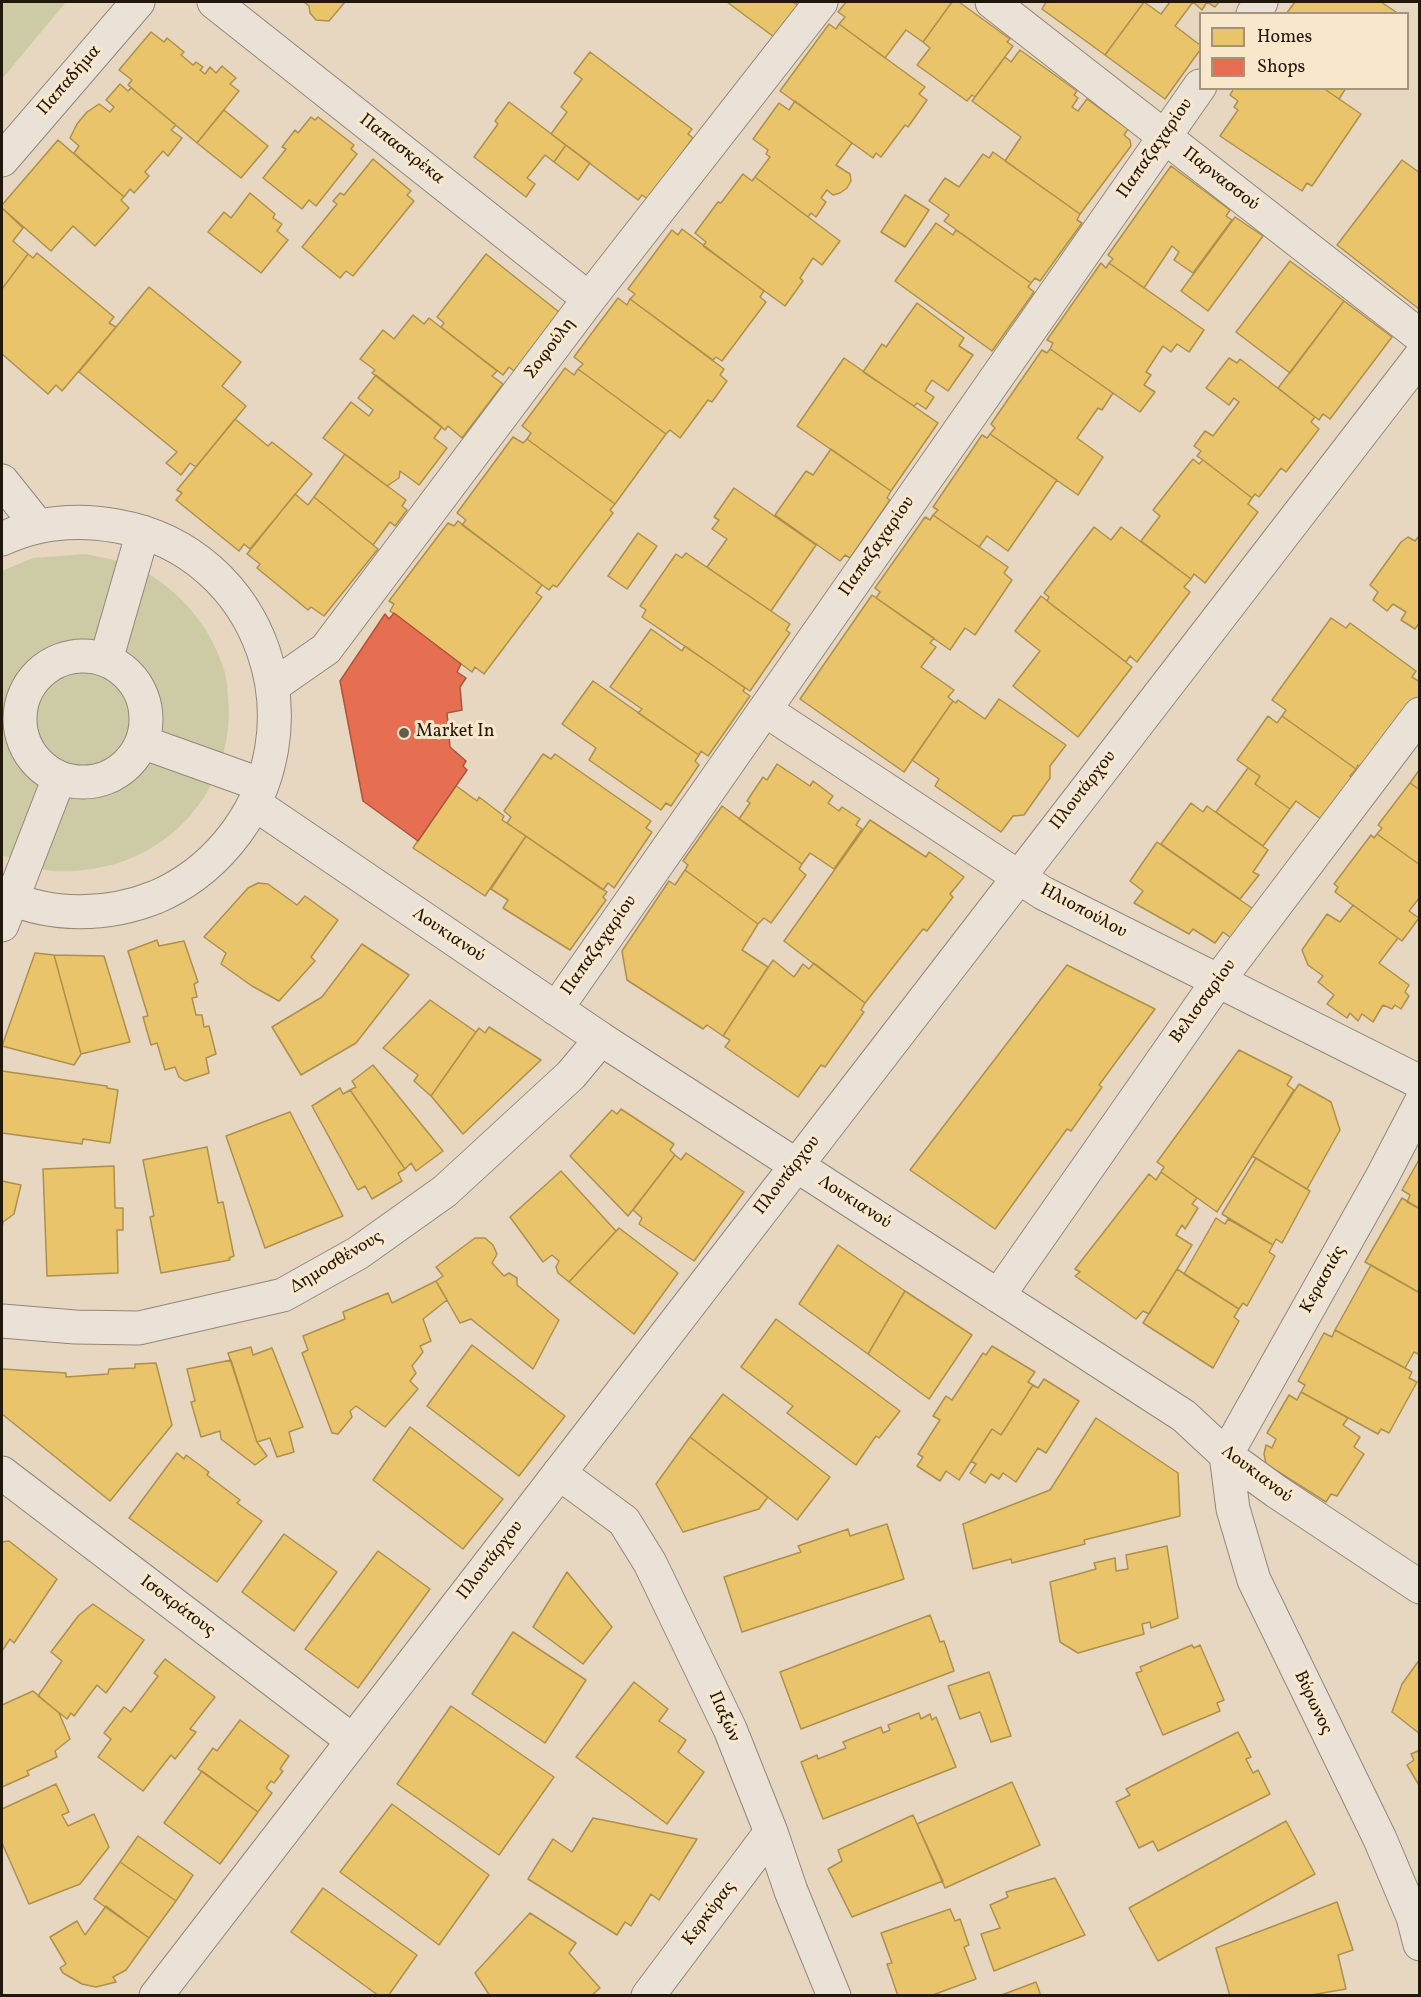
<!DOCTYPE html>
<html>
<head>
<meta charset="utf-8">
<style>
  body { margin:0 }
  #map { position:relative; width:1421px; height:1997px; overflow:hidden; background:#e7d7c0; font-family:Vollkorn,serif }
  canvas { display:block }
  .frame { position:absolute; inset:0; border:3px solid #21170a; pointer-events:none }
  .legend { position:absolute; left:1199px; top:12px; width:210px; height:78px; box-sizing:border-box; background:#f9e7cc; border:2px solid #a3947e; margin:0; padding:8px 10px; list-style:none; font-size:18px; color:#21170a }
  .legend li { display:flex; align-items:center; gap:12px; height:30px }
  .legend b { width:30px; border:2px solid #a3947e }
</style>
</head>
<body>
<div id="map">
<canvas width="1421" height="1997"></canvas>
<div class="frame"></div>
<ul class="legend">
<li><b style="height:16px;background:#e9c46a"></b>Homes</li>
<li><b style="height:16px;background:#e76f51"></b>Shops</li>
</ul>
</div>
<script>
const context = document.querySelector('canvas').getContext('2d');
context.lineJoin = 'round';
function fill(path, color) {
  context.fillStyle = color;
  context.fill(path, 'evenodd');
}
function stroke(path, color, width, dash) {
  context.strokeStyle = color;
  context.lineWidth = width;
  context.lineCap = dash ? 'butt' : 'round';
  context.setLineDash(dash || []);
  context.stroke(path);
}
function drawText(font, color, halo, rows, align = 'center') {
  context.font = font + ' Vollkorn,serif';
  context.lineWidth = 6;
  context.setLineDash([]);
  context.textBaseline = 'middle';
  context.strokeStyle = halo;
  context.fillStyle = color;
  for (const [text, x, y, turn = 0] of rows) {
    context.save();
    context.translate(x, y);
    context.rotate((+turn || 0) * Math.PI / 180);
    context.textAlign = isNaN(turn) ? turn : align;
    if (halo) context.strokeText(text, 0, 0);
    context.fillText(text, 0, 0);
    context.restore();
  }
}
fill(new Path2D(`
  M2,2H66L2,79Z
  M86,554C103,558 124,561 139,568C179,590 211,626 224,670C227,678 227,688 228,697C236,775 184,848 107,866C86,871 57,874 35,868C24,865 13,859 2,855V571L33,558Z`), '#cdcba5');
const homes = new Path2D(`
  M304,2H345L329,21L316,20L310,13L309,6Z
  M727,2H793L798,5L774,37Z
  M846,2H952L923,42L906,30L885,58L839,24L845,17L838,12Z
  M952,2H959L1010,39L1007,42L1013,46L975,97L972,95L967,101L917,65L930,48L923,42Z
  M1046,2H1144L1105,55L1042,9Z
  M1144,2L1161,14L1170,2H1193L1175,26L1200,45V50L1165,99L1105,55Z
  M1193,2H1219L1215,7L1207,2L1202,10Z
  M1295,2H1381L1399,14H1286Z
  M829,24L836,29L839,24L925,87L919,94L927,100L908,127L905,125L881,157L876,153L873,158L780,91Z
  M151,32L164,42L167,38L184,52L181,55L193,65L196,62L203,67L200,70L205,74L210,67L216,73L222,66L236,78L230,84L239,91L197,143L128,85L132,80L119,70Z
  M1020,50L1077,91L1074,95L1078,98L1072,107L1078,111L1087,99L1128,129L1124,135L1130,140L1131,146L1080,214L1005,161L1021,137L972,101L1005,57L1011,62Z
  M590,52L692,129L688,134L693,138L648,199L642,195L638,200L551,134L567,112L561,107L582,79L574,73Z
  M120,84L128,91L131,88L176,125L171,130L182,138L168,156L163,151L145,172L149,176L134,193L130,189L124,197L74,153L79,146L70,138L77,124L87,112L99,104L110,112L114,107L106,100Z
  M1234,88H1323L1361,114L1312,186L1307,183L1302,191L1220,136L1238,110L1234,107L1238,101L1230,95Z
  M1323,88H1346L1339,99Z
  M795,101L852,143L836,165L850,174L851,181L847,188L840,193L833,195L827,190L821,198L826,202L816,217L811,213L808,217L755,177L770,157L766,154L768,150L753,139L779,103L789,110Z
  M509,102L566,145L554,162L545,155L527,178L535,184L526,197L474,157L498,124L495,121Z
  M224,110L268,146L241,178L197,143Z
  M311,117L315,120L318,117L354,145L351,149L357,154L316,206L309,200L302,209L263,178L286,149L282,147L295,130L298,133Z
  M58,140L124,197L121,200L129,208L95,246L73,226L51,251L2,208V205Z
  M566,145L590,163L578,180L554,162Z
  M993,152L1080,214L1077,220L1082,223L1040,281L1035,278L1031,283L944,221L949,215L929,201L945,178L959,187L983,154L989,158Z
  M373,159L411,191L407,195L414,201L353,276L346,271L340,278L302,247L337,204L333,201L340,193L344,195Z
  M1402,160L1420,173L1419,309L1337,245Z
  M1171,166L1230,210L1226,216L1232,220L1193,273L1174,260L1179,252L1172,246L1144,288L1109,263L1113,259L1108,255Z
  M743,174L752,181L755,177L840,241L822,265L813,258L800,278L803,281L785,306L703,246L706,242L695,233L718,202L721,203Z
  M250,193L275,214L273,218L282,224L277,231L288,240L261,273L208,232L224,212L231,218Z
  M905,195L929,210L905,247L881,232Z
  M2,208L23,228L13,241L28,254L2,289Z
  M1235,217L1263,236L1208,311L1181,291Z
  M936,223L953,235L956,230L1031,283L1028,287L1034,292L992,351L895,281Z
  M682,229L764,291L760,297L766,302L722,361L716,357L713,360L630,299L635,294L628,289L672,230L678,235Z
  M37,253L114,317L109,323L116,327L62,391L56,385L48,394L2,354V289L28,254L33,258Z
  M486,254L559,312L514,371L509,367L503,375L441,327L444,323L437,317Z
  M1290,261L1344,301L1290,373L1236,332Z
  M1101,263L1106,268L1109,263L1204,330L1189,352L1177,344L1171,352L1163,346L1146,372L1151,375L1144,385L1155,392L1140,412L1050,349L1053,343L1047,340Z
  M149,287L241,362L222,386L246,406L196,467L190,463L181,475L166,463L177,452L79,372Z
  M618,298L627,305L630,299L724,369L720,375L727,381L712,402L708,400L680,438L670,430L666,434L578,369L583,364L574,357Z
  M1344,301L1392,337L1330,419L1323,414L1319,420L1278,388Z
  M917,303L964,338L959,346L973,355L948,391L932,380L925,391L934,397L926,409L917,403L914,406L863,372L882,344L886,347Z
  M413,315L424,324L429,318L497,371L492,376L503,384L462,438L448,426L445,430L372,373L375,370L360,359L383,330L394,339Z
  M1050,349L1113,393L1102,410L1098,408L1077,438L1103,457L1078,495L990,434L995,428L991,424L1042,350L1047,353Z
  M844,358L938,423L891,491L797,426Z
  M1229,358L1237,363L1240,359L1315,417L1311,422L1319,429L1286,472L1281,468L1259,497L1255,494L1252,498L1203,460L1197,456L1201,451L1194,446L1205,431L1213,436L1239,402L1234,398L1229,405L1206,388Z
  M565,368L574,375L578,369L666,434L615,504L527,439L531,433L522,426Z
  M376,375L442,427L434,438L447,448L419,485L400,471L399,478L387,486L323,438L351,402L369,416L373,410L358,398Z
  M235,419L268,446L272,442L312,474L250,549L244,544L239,551L176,500L182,493L177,490Z
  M990,434L1057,480L1008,551L987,536L979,547L933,515L938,510L933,507L982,435L987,438Z
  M513,437L523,443L527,439L615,504L610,510L613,513L557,587L553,585L549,590L462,525L466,520L457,513Z
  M831,449L891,491L887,498L890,500L850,558L845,555L840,561L775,515L806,471L813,475Z
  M345,454L406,500L402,506L407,510L395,526L390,522L373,545L314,497Z
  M1193,459L1199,464L1203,460L1252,498L1248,504L1258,512L1205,583L1194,574L1191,579L1141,541L1160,516L1153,510Z
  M734,488L816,545L771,611L707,567L727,539L712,529L719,520L714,517Z
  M295,494L308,505L314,497L378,549L324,616L311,607L308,610L257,568L260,564L247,554Z
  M933,515L1008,567L1004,573L1012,580L975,635L965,628L950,650L876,598L880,592L875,588L925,517L930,520Z
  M458,521L542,585L536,593L542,597L484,674L475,667L472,672L390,611L394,604L389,601L448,523L454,526Z
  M1094,527L1111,540L1121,527L1191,579L1184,587L1190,592L1137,662L1130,656L1126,662L1047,601L1049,597L1044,593Z
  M638,533L657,546L627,589L608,576Z
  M1420,535V622L1415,629L1401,620L1406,612L1393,604L1387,611L1373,600L1378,592L1370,585L1401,542L1408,537L1415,541Z
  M686,553L790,624L786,630L790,633L750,691L642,617L646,610L640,606L676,554L682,558Z
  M872,595L934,638L930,643L936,647L921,667L954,690L948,697L953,701L904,772L800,699Z
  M1041,596L1132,667L1078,737L1013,686L1040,651L1015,631Z
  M1331,618L1346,628L1350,623L1416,671L1412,677L1420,682V698L1389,744L1363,769L1358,765L1356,769L1282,716L1286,710L1272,700Z
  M651,629L682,651L685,646L745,688L743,691L750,696L708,756L701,751L699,755L638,713L642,709L610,687Z
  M593,681L699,755L695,761L699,765L671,806L666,803L661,810L589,760L596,748L562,724Z
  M999,699L1066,745L1050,766V778L1024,815L1013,816L1001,832L935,786L939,779L912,760L953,701L956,703L958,700L985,719Z
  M1268,716L1277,723L1282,716L1356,769L1350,776L1356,779L1325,822L1296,801L1290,809L1255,784L1260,776L1237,760Z
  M543,754L551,759L555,754L651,821L646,828L652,832L614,888L608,883L603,890L507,823L511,817L504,811Z
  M777,764L810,786L813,781L833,796L828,803L839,811L842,807L860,819L856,825L862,829L834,869L810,853L802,864L739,819L750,803L747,801L763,777L767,780Z
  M1248,768L1260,776L1255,784L1290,809L1263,846L1216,812Z
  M1420,769V790L1410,783Z
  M1410,783L1420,790V865L1377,834L1382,828L1378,825Z
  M455,785L477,801L479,797L504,816L502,820L526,836L485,896L413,848Z
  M1191,803L1203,812L1207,806L1268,850L1253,872L1259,875L1240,899L1161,844Z
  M722,806L802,864L799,869L806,875L771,923L764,918L758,924L685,870L688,865L683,861Z
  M870,820L926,857L929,852L964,877L950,894L953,897L927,931L923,929L865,1003L784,941Z
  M1377,834L1420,865V897L1409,911L1419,918L1402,941L1335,892L1338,887L1334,884L1371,835L1374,838Z
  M526,836L607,892L603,897L606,900L570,950L503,908L508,900L491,889Z
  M1157,842L1256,911L1234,940L1223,932L1215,943L1193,929L1189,934L1134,903L1143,891L1130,881Z
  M685,870L758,924L742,950L768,967L723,1036L707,1025L703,1029L627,980L622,951L669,881L675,885Z
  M258,883L268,884L297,905L305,896L338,920L311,957L315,961L279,1001L252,986L221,964L226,953L204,937L248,888Z
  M1353,905L1398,938L1379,963L1409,985L1405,992L1409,996L1401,1009L1395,1005L1392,1009L1383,1005L1373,1022L1362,1014L1358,1021L1350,1013L1347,1018L1327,1004L1334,995L1318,982L1323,976L1308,965L1302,950L1327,914L1340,922Z
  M157,940L159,946L184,941L198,982L194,984L197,997L192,998L196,1015H202L204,1027L209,1026L216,1054L206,1058L209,1073L185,1081L179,1077L175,1067L165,1070L157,1043L151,1045L143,1017L148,1016L128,951Z
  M362,944L409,975L356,1043L301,1075L272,1027L322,997Z
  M35,953L54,955L81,1054L74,1065L2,1046Z
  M54,955L104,956L130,1042L81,1054Z
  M773,960L794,977L803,964L809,969L814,963L865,1003L861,1010L864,1012L825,1067L821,1065L798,1097L725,1047L730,1040L723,1036Z
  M1067,965L1155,1009L1099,1085L1102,1087L1071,1131L1067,1129L995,1229L910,1170Z
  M430,1000L476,1032L431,1096L414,1081L418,1075L383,1048Z
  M489,1027L541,1060L463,1134L431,1096L476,1032L479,1028L485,1033Z
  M1239,1050L1292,1077L1287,1085L1294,1090L1217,1212L1161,1172L1164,1167L1157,1162Z
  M373,1065L443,1151L416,1171L411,1163L405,1169L350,1090L356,1087L352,1081Z
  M2,1071L107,1086V1088L118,1090L110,1143L83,1139L82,1144L2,1133Z
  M1299,1084L1331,1102L1340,1130L1307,1189L1252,1156Z
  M340,1088L343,1094L350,1090L405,1169L398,1173L402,1181L372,1199L365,1186L358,1190L312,1106Z
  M621,1109L674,1144L670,1150L675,1155L628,1216L570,1156L612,1110L617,1114Z
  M290,1112L343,1216L265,1248L226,1136Z
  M207,1147L218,1203L223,1202L234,1256L229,1258L230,1260L161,1273L150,1217L154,1216L143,1160Z
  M686,1153L744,1192L694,1261L639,1224L642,1218L633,1210L675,1155L681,1160Z
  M1256,1158L1310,1191L1282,1243L1276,1239L1273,1245L1222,1214Z
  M1420,1158V1209L1407,1202L1410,1195L1402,1190Z
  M114,1166L115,1208H123V1230H117L118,1273L47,1276L43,1169Z
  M561,1171L616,1231L569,1282L558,1273L556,1267L559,1261L552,1255L543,1262L510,1217Z
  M1161,1172L1197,1198L1192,1204L1198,1208L1185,1229L1182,1225L1176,1235L1192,1245L1149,1314L1143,1311L1136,1319L1075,1276L1080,1272L1075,1269L1149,1174L1156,1180Z
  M2,1181L21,1185L14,1214L3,1222L2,1228Z
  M1402,1198L1420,1209V1293L1365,1262Z
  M1216,1218L1225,1224L1228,1219L1273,1245L1269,1252L1275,1256L1247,1306L1243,1303L1239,1309L1184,1274Z
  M619,1228L678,1273L634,1334L569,1282Z
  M475,1238H485L493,1245L497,1254L492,1263L504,1276L509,1273L517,1278V1285L559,1320L533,1369L471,1319L460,1323L436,1281L443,1276L436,1267Z
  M838,1245L905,1291L868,1354L799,1304Z
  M1371,1265L1420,1293V1355L1414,1352L1405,1368L1335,1330Z
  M1177,1269L1239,1309L1234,1317L1239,1321L1213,1368L1143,1323Z
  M436,1281L447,1300L423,1319L431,1341L420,1346L423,1352L412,1366L416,1373L410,1381L418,1389L385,1427L356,1406L350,1411L352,1417L338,1434L332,1433L302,1353L308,1350L303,1336L345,1319L343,1312L388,1293L392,1303Z
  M905,1291L972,1335L929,1399L868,1354Z
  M776,1319L900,1411L879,1438L876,1436L856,1465L787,1413L793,1406L741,1367Z
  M1335,1330L1412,1372L1409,1378L1417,1382L1389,1433L1381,1429L1378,1434L1301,1392L1305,1385L1298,1381L1324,1333L1332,1337Z
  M472,1345L565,1416L519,1476L427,1406Z
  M992,1346L1035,1372L1028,1382L1033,1385L1001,1435L992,1429L959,1480L946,1471L940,1481L917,1466L923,1457L918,1454L940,1420L933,1416L946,1396L952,1400L983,1353L986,1355Z
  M251,1347L253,1355L272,1348L303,1427L289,1432L294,1452L277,1457L270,1438L257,1442L228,1353Z
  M231,1360L257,1442L267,1456L255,1465L221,1439L220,1431L201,1437L191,1402L195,1401L187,1369Z
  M156,1363L172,1425L110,1501L2,1414V1369L66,1373V1377L108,1374L109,1369L135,1368V1364Z
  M1044,1379L1079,1401L1046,1453L1038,1448L1016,1482L1003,1473L999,1479L991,1474L985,1483L970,1473L976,1464L971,1461L992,1429L1001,1435L1033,1385L1038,1388Z
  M1301,1392L1348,1418L1343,1425L1360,1437L1354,1447L1364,1454L1337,1496L1331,1494L1326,1502L1266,1464L1264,1454L1266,1445L1272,1448L1276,1439L1267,1433L1289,1395L1297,1400Z
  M723,1394L830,1477L797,1520L690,1437Z
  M1096,1418L1178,1473L1180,1516L1084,1540L1085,1544L1012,1563L1011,1559L973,1569L963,1524L1050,1490Z
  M410,1427L503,1499L463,1549L373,1480Z
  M690,1437L768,1497L759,1509L683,1532L656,1484Z
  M177,1453L184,1459L186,1455L209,1472L207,1475L240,1500L237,1503L262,1521L217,1582L129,1518Z
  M887,1524L904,1579L742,1632L724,1577L801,1552L798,1546L848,1529L850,1536Z
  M284,1534L337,1572L294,1631L242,1592Z
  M9,1541L57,1579L14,1643L10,1639L2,1651V1542Z
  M1167,1546L1178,1618L1151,1628L1150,1622L1142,1624L1144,1634L1078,1653L1060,1642L1050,1582L1096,1569L1094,1563L1115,1558L1116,1571L1128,1569L1126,1555Z
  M378,1551L430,1589L358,1688L305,1649Z
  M567,1572L612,1627L583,1664L533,1627Z
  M93,1604L144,1640L106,1693L97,1685L74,1716L71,1713L67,1719L38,1696L62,1661L51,1652L79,1615Z
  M930,1615L940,1642L944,1641L954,1671L801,1729L780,1672Z
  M513,1632L586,1680L545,1743L472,1694Z
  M1192,1645L1194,1648L1200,1645L1224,1700L1217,1703L1220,1711L1163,1735L1136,1673L1142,1671L1140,1667Z
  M165,1659L215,1697L190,1729L196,1732L175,1759L171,1755L143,1791L98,1757L111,1739L104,1733L124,1707L131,1712L158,1676L154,1673Z
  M1420,1659V1734L1392,1712L1402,1684Z
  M989,1672L1011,1736L991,1742L980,1712L960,1719L948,1686Z
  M634,1682L668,1709L659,1721L686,1740L678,1752L704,1772L667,1824L576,1757Z
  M33,1691L59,1713L70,1739L55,1751L57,1757L27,1771L29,1775L2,1787V1705Z
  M451,1706L554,1777L499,1855L397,1784Z
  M919,1713L921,1719L930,1714L932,1720L936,1717L956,1767L823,1819L801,1762L817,1755L818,1759L846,1748L843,1742L881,1727L883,1733L890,1730L888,1725Z
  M240,1720L289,1756L280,1769L283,1771L274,1783L271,1781L266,1788L272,1793L258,1812L198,1769L213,1748L217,1751Z
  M1238,1732L1251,1757L1246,1759L1253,1773L1258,1770L1270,1794L1158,1851L1153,1841L1139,1848L1116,1802L1130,1795L1126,1789Z
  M1420,1750V1787L1407,1765L1414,1760L1411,1754Z
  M202,1771L258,1812L220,1864L164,1823Z
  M1012,1782L1040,1845L945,1888L917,1824Z
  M56,1784L69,1812L62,1815L68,1826L94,1814L109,1847L80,1884L29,1904L2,1843V1809Z
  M392,1804L489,1875L439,1945L340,1872Z
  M913,1815L943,1881L852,1917L828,1869L842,1861L838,1850Z
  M593,1818L697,1839L659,1900L651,1894L631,1926L625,1922L617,1935L528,1879L553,1839L572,1852Z
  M1286,1821L1315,1874L1158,1961L1129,1908Z
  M138,1836L193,1875L176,1901L120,1862Z
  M120,1862L176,1901L149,1938L94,1899Z
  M1055,1878L1085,1935L994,1971L981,1934L1000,1928L990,1905L1008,1897L1006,1892Z
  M323,1888L417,1955L388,1996H379L291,1932Z
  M1337,1902L1353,1950L1338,1955L1346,1989L1305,1996H1230L1216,1948Z
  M106,1906L149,1938L126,1970L113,1977L116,1982L96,1987L82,1984L63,1973L60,1968L66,1964L50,1937L77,1921L85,1935Z
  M950,1909L955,1921L960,1919L969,1945L964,1947L976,1979L930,1996H898L887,1964L892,1963L881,1933Z
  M530,1913L576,1943L569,1953L600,1988L591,1996H490L475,1973Z
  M1036,1982L1041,1996H999Z`);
fill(homes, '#e9c46a');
stroke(homes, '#ad904d', 1.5);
const shops = new Path2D(`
  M394,613L461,664L457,672L466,678L460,687L462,710L447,713L450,747L466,761L463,766L467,770L418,841L363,801L340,681L385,614L389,619Z`);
fill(shops, '#e76f51');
stroke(shops, '#ac553c', 1.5);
const minor = new Path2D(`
  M214,2L589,299
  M992,2L1420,336
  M1253,14L1261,2
  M2,160L138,2
  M2,481L38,526
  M2,539C38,522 78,519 117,526C265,552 323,730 228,843C208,867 184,885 156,897C106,917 51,917 2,895
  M20 719a63 63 0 1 1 126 0a63 63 0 1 1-126 0Z
  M106,660L143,532
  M273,686L326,649L589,299L821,2
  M765,710L1043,893L1420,1082
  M142,742L262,785
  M255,804L601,1039L1184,1416L1226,1455L1277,1492L1420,1587
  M2,925L59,778
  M556,1009L1200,86
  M1420,1104L1382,1177L1226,1455L1233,1509L1254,1580L1380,1839L1413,1917L1420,1944
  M998,1296L1218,981L1420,714
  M2,1321L75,1327L139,1328L283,1295L358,1253L445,1191L571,1075L601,1039
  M2,1473L353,1741
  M559,1473L624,1521L650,1563L730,1729L771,1832L791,1891L834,1996
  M156,1996L1420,357
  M648,1996L771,1832`);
stroke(minor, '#918779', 35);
stroke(minor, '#eae2d7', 33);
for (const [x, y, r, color] of [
  [404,733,6,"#665a4a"]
]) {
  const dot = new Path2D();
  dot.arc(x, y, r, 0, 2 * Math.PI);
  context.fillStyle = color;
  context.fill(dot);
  stroke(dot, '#f9e7cc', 2);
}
drawText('18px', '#21170a', '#f9e7cc', [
  ["Παπαδήμα",70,81,-49],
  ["Παπαζαχαρίου",1156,149,-55],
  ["Παπασκρέκα",401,150,38],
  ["Παρνασσού",1220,180,38],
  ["Σοφούλη",551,349,-53],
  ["Παπαζαχαρίου",878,547,-55],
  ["Πλουτάρχου",1084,791,-52],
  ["Ηλιοπούλου",1083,912,28],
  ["Λουκιανού",448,936,34],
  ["Παπαζαχαρίου",600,946,-55],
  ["Βελισσαρίου",1204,1002,-54],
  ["Πλουτάρχου",788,1176,-52],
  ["Λουκιανού",854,1203,33],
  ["Δημοσθένους",337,1263,-31],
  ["Κερασιάς",1324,1280,-61],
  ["Λουκιανού",1256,1475,37],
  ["Πλουτάρχου",491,1561,-52],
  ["Ισοκράτους",177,1607,37],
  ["Βύρωνος",1312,1703,65],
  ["Παξών",723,1717,66],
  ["Κερκύρας",710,1914,-53]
]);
drawText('18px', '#21170a', '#f9e7cc', [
  ["Market In",416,733]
], 'left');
</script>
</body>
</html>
